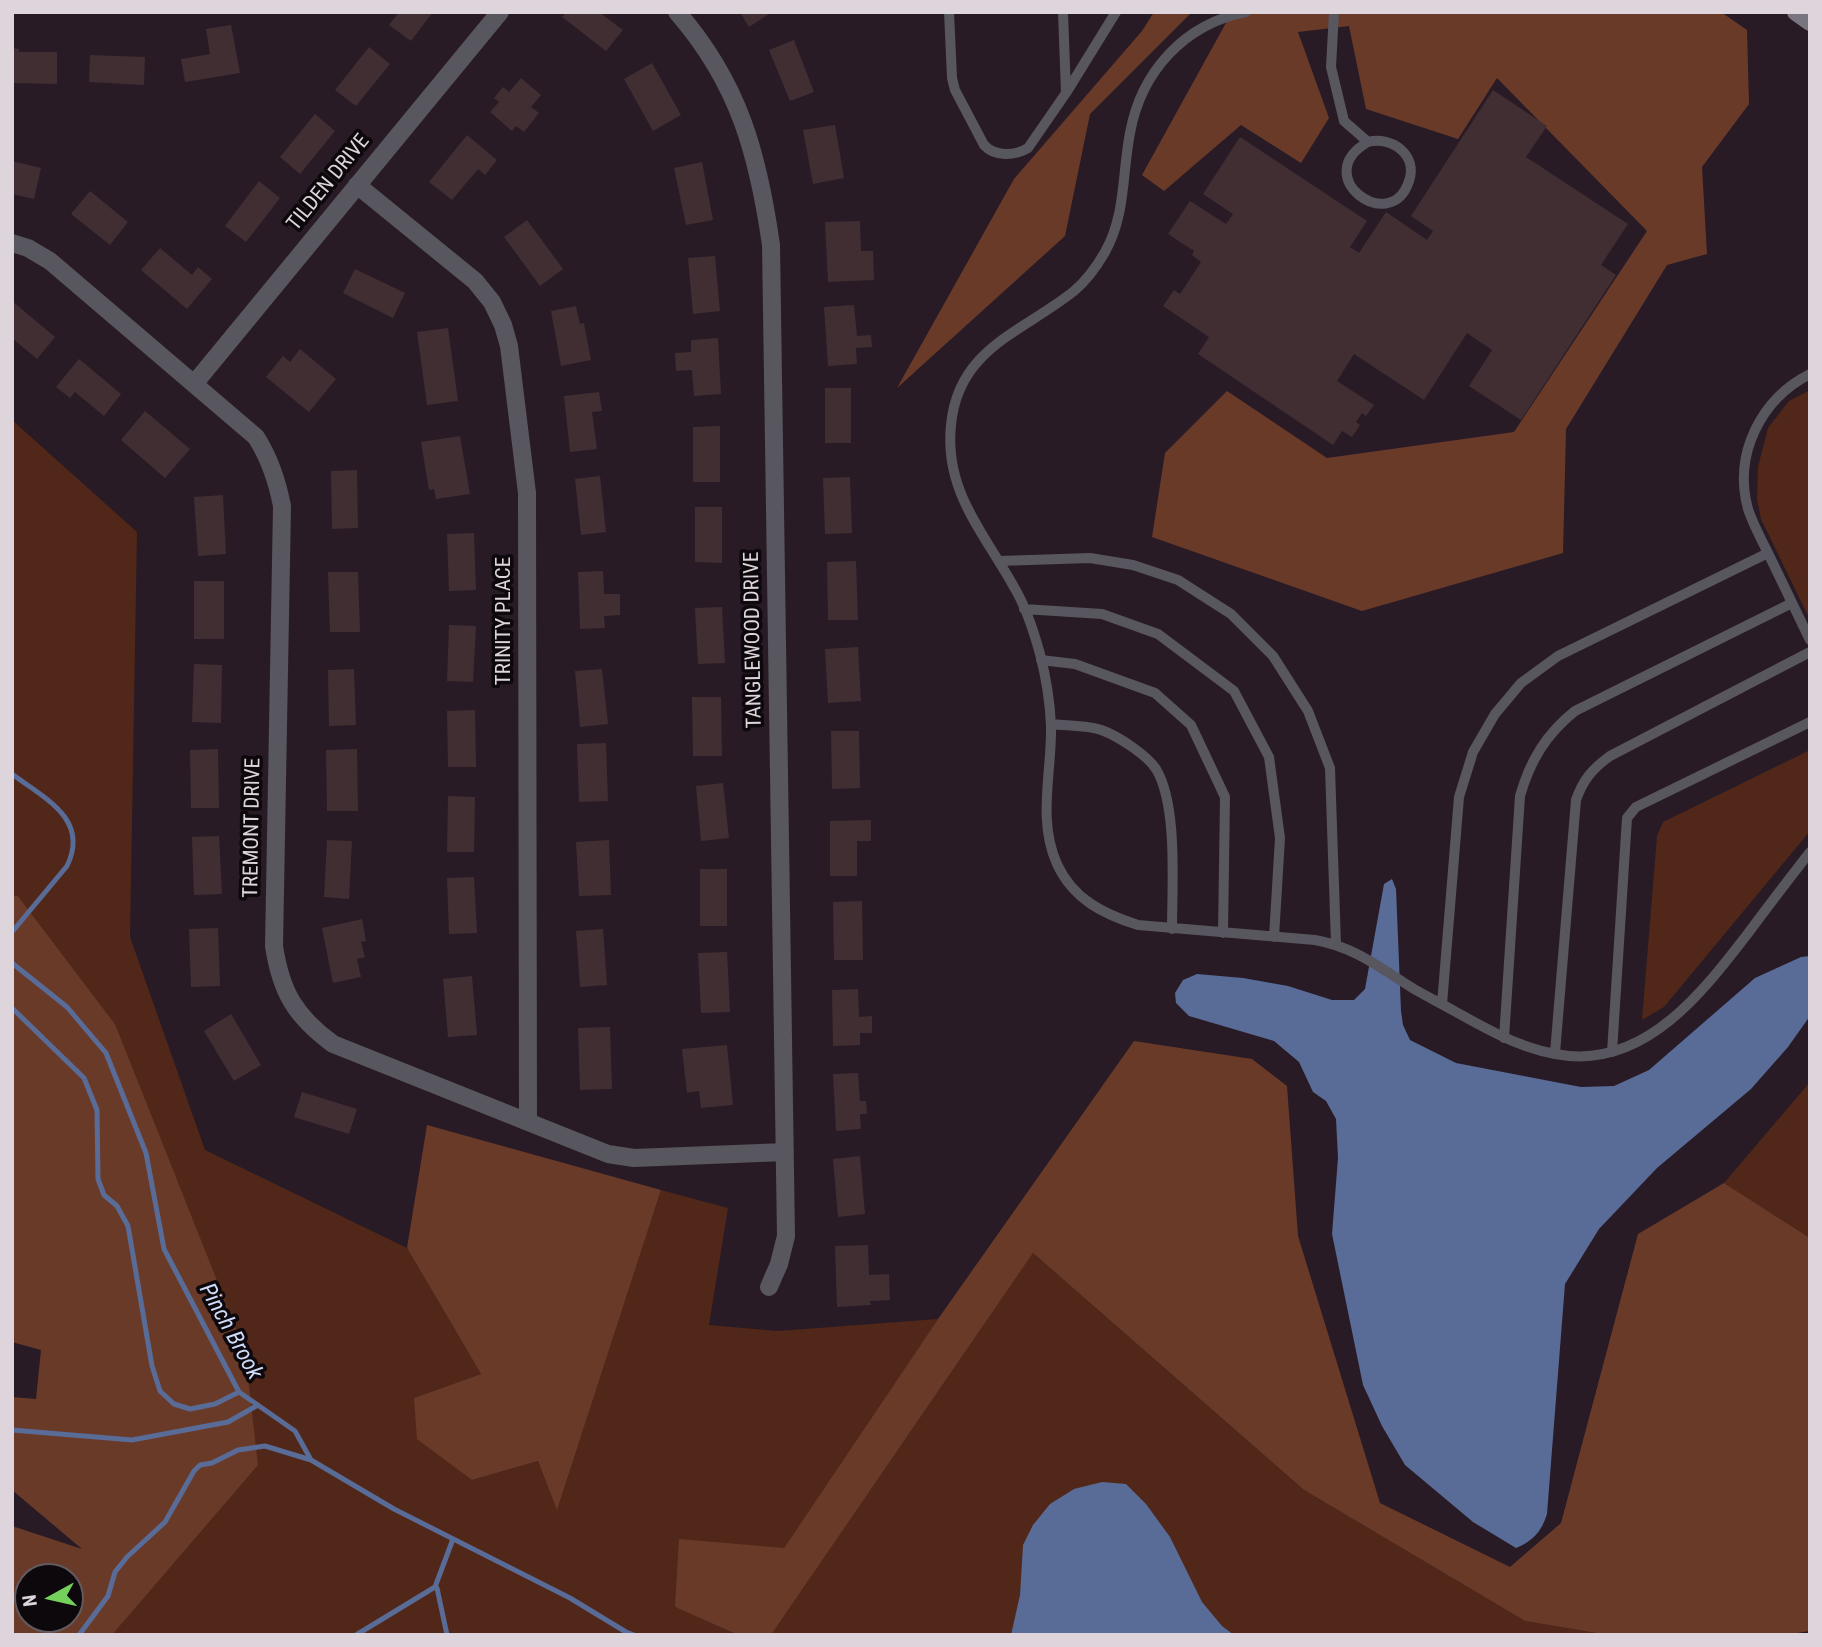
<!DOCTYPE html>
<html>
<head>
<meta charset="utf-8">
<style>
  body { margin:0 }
  #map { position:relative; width:1822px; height:1647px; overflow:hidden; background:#281b25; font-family:"Roboto Condensed",sans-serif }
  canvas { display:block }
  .frame { position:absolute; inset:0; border:14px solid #ded4db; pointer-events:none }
  .north { position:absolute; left:14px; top:1563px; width:70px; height:70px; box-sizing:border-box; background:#0d080c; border:2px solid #615a5f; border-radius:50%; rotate:262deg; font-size:19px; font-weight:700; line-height:28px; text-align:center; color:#ded4db }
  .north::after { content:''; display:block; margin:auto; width:24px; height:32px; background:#74d25c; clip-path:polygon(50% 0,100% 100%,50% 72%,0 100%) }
</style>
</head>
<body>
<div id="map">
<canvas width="1822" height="1647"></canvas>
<div class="frame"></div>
<div class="north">N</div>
</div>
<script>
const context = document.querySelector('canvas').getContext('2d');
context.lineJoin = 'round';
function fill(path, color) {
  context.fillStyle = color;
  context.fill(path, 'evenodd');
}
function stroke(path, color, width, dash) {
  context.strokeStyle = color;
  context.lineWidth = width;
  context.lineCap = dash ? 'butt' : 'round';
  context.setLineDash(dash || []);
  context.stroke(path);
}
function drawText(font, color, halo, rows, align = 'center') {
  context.font = font + ' "Roboto Condensed",sans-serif';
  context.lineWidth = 7;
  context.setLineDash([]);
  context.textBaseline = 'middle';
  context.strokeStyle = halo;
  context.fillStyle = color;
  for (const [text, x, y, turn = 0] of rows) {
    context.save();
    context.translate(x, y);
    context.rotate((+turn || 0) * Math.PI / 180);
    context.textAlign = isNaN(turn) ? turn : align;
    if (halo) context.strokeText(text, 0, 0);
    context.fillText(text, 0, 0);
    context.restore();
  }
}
fill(new Path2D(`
  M1810,390V620L1761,519L1757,499L1758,467L1768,428L1789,401Z
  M12,420L137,532L130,937L205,1150L407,1248L481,1374L414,1398L472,1480L538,1461L557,1509L661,1190L728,1208L709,1325L778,1331L938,1319L784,1548L675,1607L738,1635H112L257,1465L115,1024L18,896L12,895Z
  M1810,750V831L1664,1007L1642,1020L1657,836L1663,822Z
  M1810,1082V1238L1724,1183Z
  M1033,1253L1304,1490L1525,1621L1608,1635H771Z`), '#502718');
fill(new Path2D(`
  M1154,12H1192L1090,114L1065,236L897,388L1014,179L1142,31Z
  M1232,12H1721L1747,30L1749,104L1702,167L1707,254L1667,265L1566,429L1563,553L1362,611L1152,537L1165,453L1227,391L1327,458L1514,432L1647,231L1497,78L1458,139L1366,109L1349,26L1298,32L1329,118L1301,163L1241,125L1164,191L1142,175Z
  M12,895L18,896L115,1024L245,1351L258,1465L112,1635H12V1526L82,1549L12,1490V1397L36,1399L41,1350L12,1342ZM28,1577H70V1619H28Z
  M1134,1041L1252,1059L1287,1086L1298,1236L1380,1503L1510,1567L1561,1523L1638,1234L1724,1183L1810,1238L1809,1631L1786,1635H1608L1525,1621L1304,1490L1033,1253L771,1635H738L675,1607L679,1539L784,1548L938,1319Z
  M427,1125L661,1190L557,1510L538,1461L472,1480L417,1439L414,1398L481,1374L407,1248Z`), '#6a3a29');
fill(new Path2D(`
  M1392,879L1396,889L1401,1011L1403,1025L1410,1040L1456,1063L1581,1087L1614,1086L1649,1070L1755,978L1801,957L1810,956V1016L1788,1047L1751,1089L1657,1168L1599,1229L1565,1284L1547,1514C1542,1531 1532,1542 1516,1548L1473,1522L1405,1465L1382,1426L1363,1385L1332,1234L1338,1158L1336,1119L1326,1101L1313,1092L1299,1062L1274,1041L1189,1016L1176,1003L1175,993L1183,980L1197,974L1243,978L1288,986L1332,1000H1354L1365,989L1384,884Z
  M1102,1482L1126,1484L1146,1504L1170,1537L1202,1602L1222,1626L1234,1635H1011L1020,1595L1023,1545L1033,1525L1050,1504L1074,1489Z`), '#596b97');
stroke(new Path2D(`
  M12,774C44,798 90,819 67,866L12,932
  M12,963L67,1007L106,1053L146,1153L164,1249L239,1392L295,1431L311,1460L394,1509L570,1598L626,1632L634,1635
  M12,1008L84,1078L97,1110L98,1179L104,1195L117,1206L128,1226L152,1366L160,1391L174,1404L190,1409L215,1404L239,1392
  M12,1430L132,1440L228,1422L258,1405
  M437,1588L447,1635
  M79,1635L108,1596L115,1572L127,1557L165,1522L194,1471L200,1465L212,1463L238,1450L265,1446L311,1460
  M356,1635L435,1587L453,1539`), '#596b97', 5);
fill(new Path2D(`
  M399,12H433L411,41L389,25Z
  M566,12H599L623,30L606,51L562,17Z
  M740,12H772L749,27Z
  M231,25L240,73L185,82L181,59L210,54L206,29Z
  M794,40L814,92L790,101L769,50Z
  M369,47L390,64L356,106L335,90Z
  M12,48L19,49V52H57V84L12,83Z
  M90,55L145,57L144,85L89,82Z
  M652,63L681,115L653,131L624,79Z
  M521,78L541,95L531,107L539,113L524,132L516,126L512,131L490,112L499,102L494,98L503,87L509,92Z
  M1493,90L1547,126L1526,157L1628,224L1601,265L1616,275L1521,420L1469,386L1492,350L1467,333L1424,400L1354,354L1337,381L1374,405L1366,416L1362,413L1356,422L1360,425L1352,437L1342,431L1333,445L1198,354L1209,337L1163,306L1174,290L1180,294L1201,262L1192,255L1194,251L1168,234L1190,201L1226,224L1233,214L1203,194L1240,137L1367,221L1350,247L1359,253L1386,212L1427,240L1433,231L1411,216Z
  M315,114L335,131L300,174L280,157Z
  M835,125L844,178L813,184L803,130Z
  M467,135L497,160L485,175L478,169L452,200L429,182Z
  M12,161L41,168L34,199L12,194Z
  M702,162L713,220L686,225L674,168Z
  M259,181L280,198L246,242L225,226Z
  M90,191L128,222L110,245L71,214Z
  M527,220L563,269L540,286L504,237Z
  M860,221L861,251H873L874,280L828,282L825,222Z
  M160,248L192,275L198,267L212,279L187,309L141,270Z
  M715,256L720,311L693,314L688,258Z
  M355,269L405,293L393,318L343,293Z
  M12,301L55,337L37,359L12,338Z
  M854,305L857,336L871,335L872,347L856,348L857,364L828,366L824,307Z
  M576,306L580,324L584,323L591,360L561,366L551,311Z
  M448,328L458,401L427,405L417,332Z
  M718,338L721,394L694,396L692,370L676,371L675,353L691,352V340Z
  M300,349L336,379L309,412L266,377L283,356L290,362Z
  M79,359L121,394L104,416L75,392L70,398L56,387Z
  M825,388H851V443H825Z
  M599,392L602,411L592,412L597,449L570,452L564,396Z
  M145,411L190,449L165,478L121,440Z
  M720,426V482H693V427Z
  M460,436L470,494L436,499L434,489L429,490L421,442Z
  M357,470L358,528L332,529L331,471Z
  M600,476L606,532L581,535L575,479Z
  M850,477L852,533L825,534L823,478Z
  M223,495L226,554L198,556L194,497Z
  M695,507H722V563L695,562Z
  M474,533L476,590L449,591L447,534Z
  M856,561L858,620H828L827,562Z
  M603,571L604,594H620V615L604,616L605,628L580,629L578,572Z
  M328,572H358L360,632H330Z
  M194,581H224V639H194Z
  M722,607L725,663L698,664L695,608Z
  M449,625L476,626L473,682L447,681Z
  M858,647L861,701L828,703L825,649Z
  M194,664L222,665L221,723L192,722Z
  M354,669L356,725L329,726L328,670Z
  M602,669L608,724L580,727L575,671Z
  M692,697H721L722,756H693Z
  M475,710L476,767H448L447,711Z
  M831,731H859L860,788L832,789Z
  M606,743L608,801L579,802L577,744Z
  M218,749L219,808H191L190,750Z
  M357,749L358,811H327L326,750Z
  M723,783L729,838L701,841L696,786Z
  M448,796L475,797L474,852H447Z
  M871,820V841H857V876H830V821Z
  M219,836L222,894L194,895L192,837Z
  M327,840L352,841L349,899L324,897Z
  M609,840L611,895L579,896L576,842Z
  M700,869H727V926H700Z
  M474,877L477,933L449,934L447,878Z
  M862,901L863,960H834L833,902Z
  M362,919L366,941L361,942L365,957L357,959L361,977L333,983L322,928Z
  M218,928L220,986L191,987L189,929Z
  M603,929L607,985L580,987L576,931Z
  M727,952L730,1012L701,1013L698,953Z
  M472,976L477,1035L448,1037L443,979Z
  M858,989L859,1017L872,1016V1033H860V1045L833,1046L832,990Z
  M231,1014L261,1065L234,1081L204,1031Z
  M610,1027L612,1089L580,1090L578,1028Z
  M727,1045L733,1105L701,1108L699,1091L687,1093L682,1049Z
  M858,1073L860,1101H866L867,1114H860L861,1129L836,1131L833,1074Z
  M302,1092L357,1109L349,1134L294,1117Z
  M860,1156L865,1214L838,1217L833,1159Z
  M868,1245L869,1275L889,1274L890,1300L870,1301L871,1305L837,1307L835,1246Z`), '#412e32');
stroke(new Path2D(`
  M949,12L952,78L955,90L984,145C995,157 1015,156 1028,148L1066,93L1116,12
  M1063,12L1066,93
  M1246,12C1184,24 1141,72 1130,133C1122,173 1126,215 1105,252C1097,266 1086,281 1074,291C1023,332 958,348 951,425C944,491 984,533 1014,587C1026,607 1034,632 1040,654C1046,677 1050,702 1051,726C1052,772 1037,820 1057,864C1073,899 1103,914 1138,925L1315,940C1355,947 1380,968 1414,989C1428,997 1442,1004 1456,1012C1492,1032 1527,1052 1569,1056C1650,1063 1705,989 1749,932C1769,905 1789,879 1810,852
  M1334,12L1331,67L1344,121L1368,142C1392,136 1418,155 1409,181C1391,237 1308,176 1368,142
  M1810,374C1761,399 1733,454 1748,509C1753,524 1761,539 1768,553C1782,582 1796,611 1810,640
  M999,561L1090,558L1133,565L1178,580L1231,614L1273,656L1308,711L1330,768L1336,944
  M1024,609L1102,614L1158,634L1234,691L1269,757L1280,838L1274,937
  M1041,660L1075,664L1155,693L1191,725L1225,797L1223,933
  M1051,724C1067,726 1089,725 1104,731C1119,737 1147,755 1156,769C1178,805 1172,887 1172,929
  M1442,1004L1459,797L1473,752L1495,714L1521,683L1558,656L1768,553
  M1504,1038L1520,796C1530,761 1546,734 1575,711L1792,603
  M1612,1052L1627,818L1636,807L1810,722
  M1555,1053L1576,800C1583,780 1592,769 1610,756L1810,652`), '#58565e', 10);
stroke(new Path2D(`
  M677,12C739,83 758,154 771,245L786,1236L779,1264L769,1287
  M357,185L475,281L492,302L503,325L509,346L527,493L528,1122
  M12,243L28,248L50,261L256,437C270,459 277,480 282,506L274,946C281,992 295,1016 333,1044L608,1154L634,1158L785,1152
  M194,384L500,12`), '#58565e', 18);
stroke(new Path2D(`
  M1796,12L1810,22`), '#787581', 18);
drawText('21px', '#ded4db', '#0d080c', [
  ["TILDEN DRIVE",329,183,-51],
  ["TRINITY PLACE",505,621,-90],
  ["TANGLEWOOD DRIVE",754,640,-91],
  ["TREMONT DRIVE",253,828,-89]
]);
drawText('italic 23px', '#cfdbf8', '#0d080c', [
  ["Pinch Brook",230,1332,61]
]);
</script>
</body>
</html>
